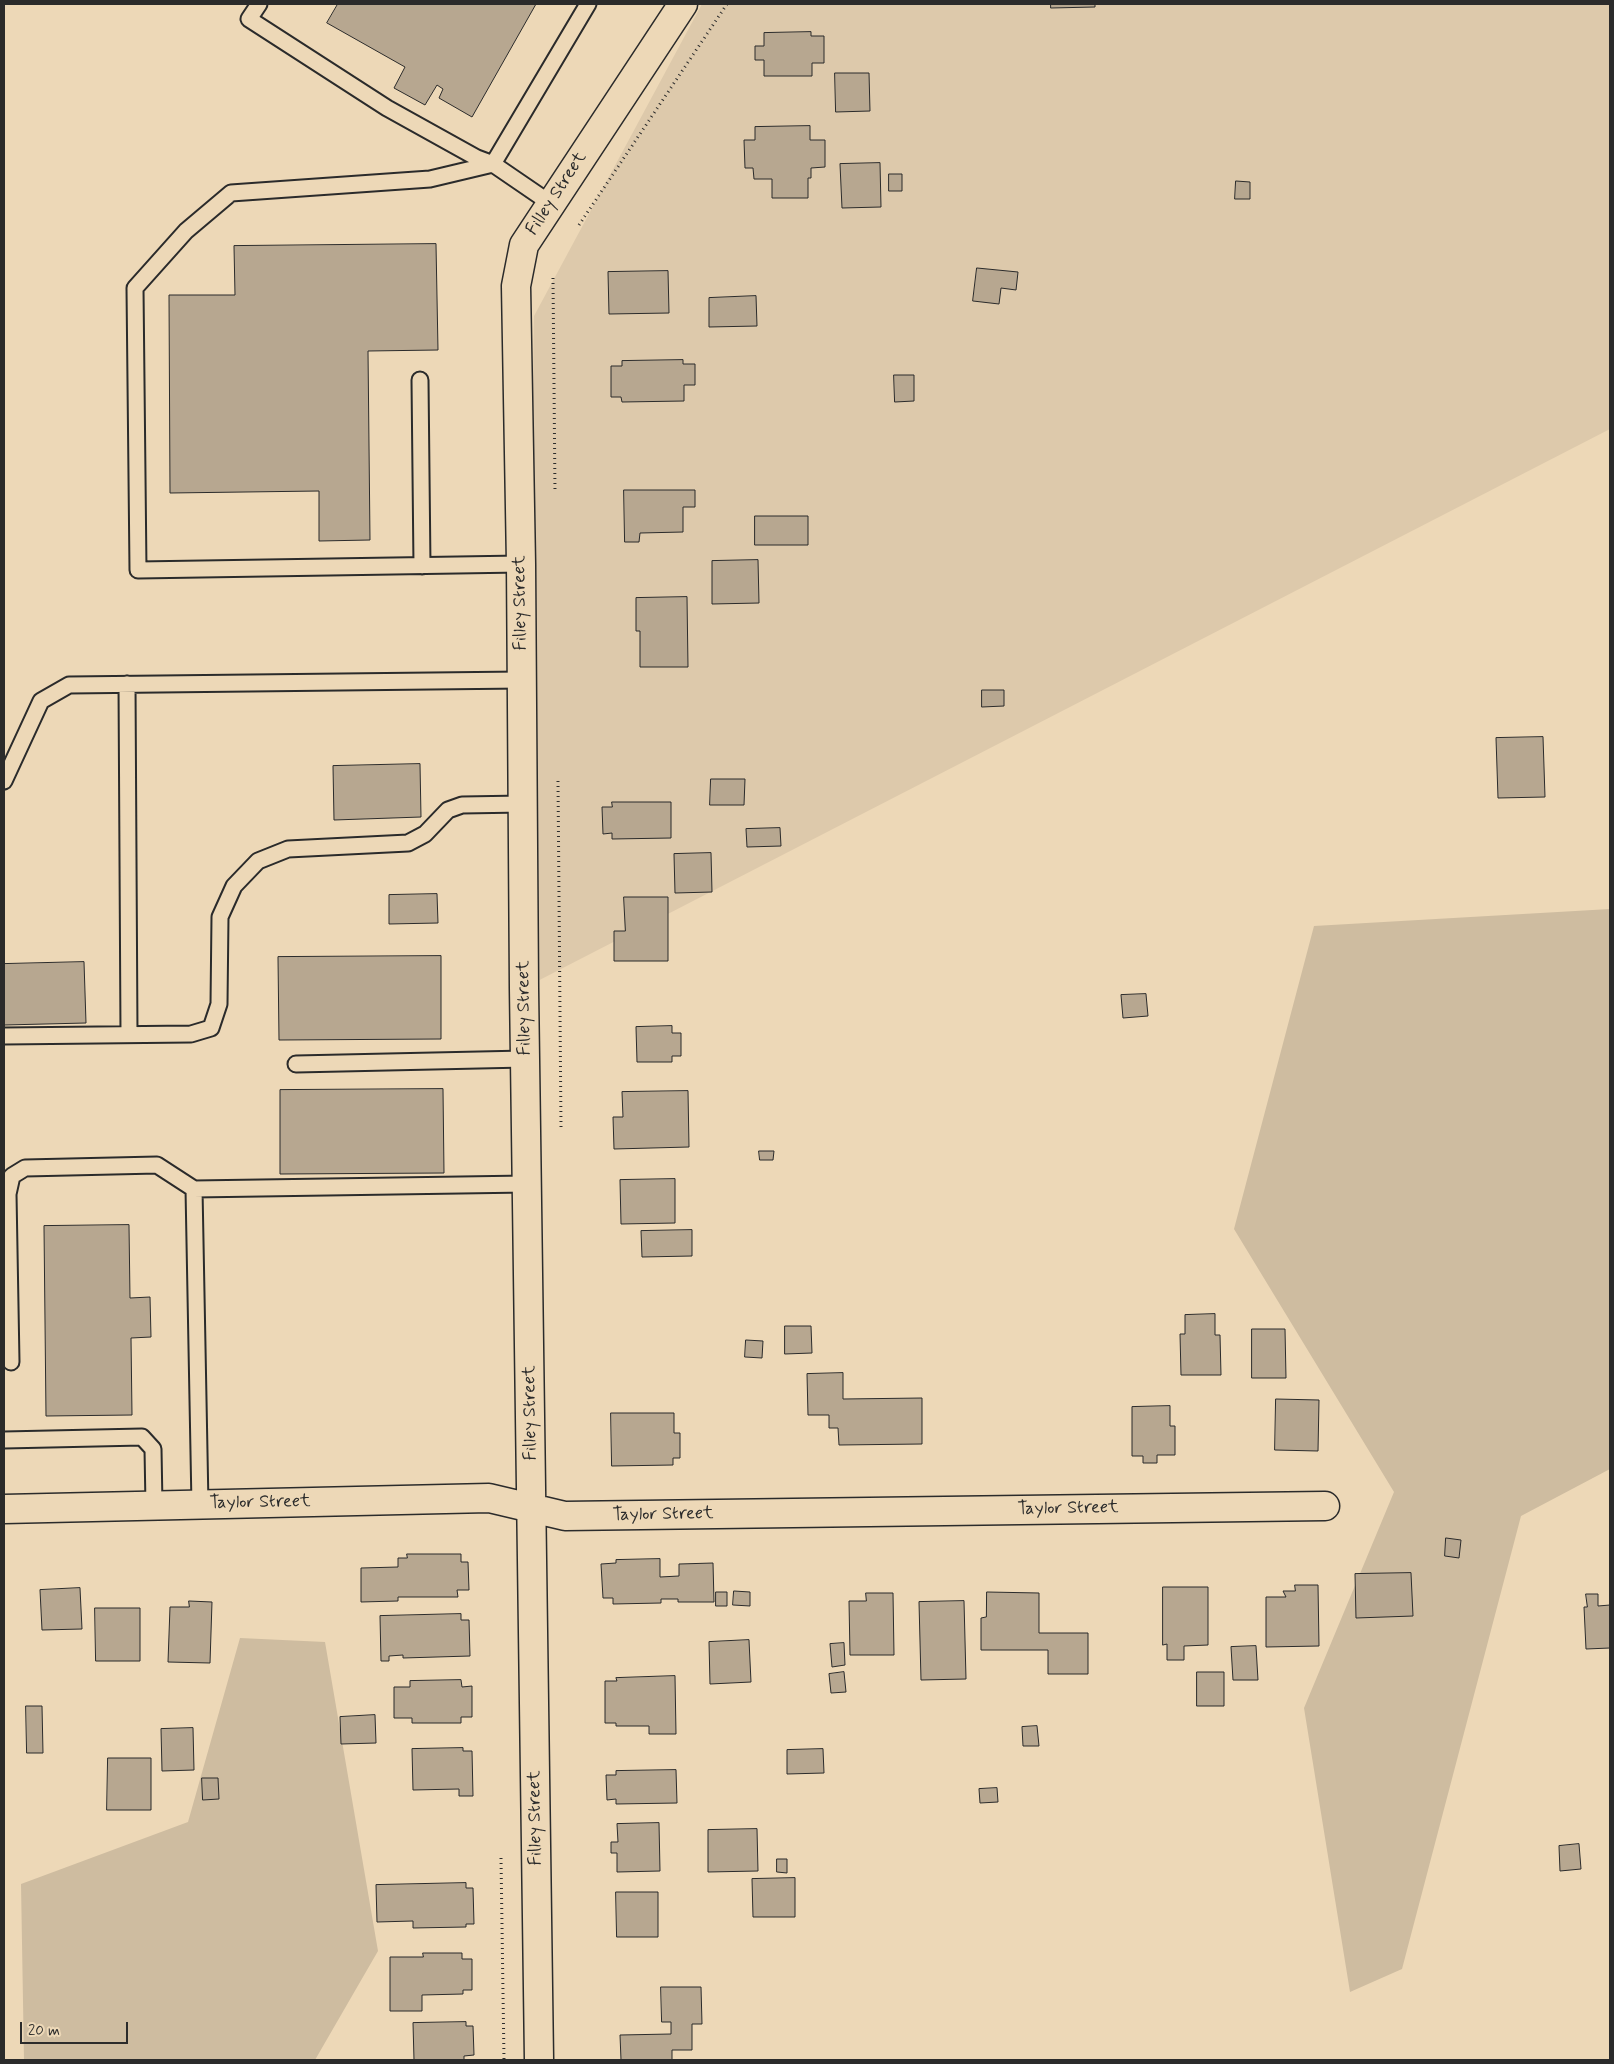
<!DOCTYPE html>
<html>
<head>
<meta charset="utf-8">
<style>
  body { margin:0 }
  #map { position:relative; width:1614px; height:2064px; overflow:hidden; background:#edd8b7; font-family:Mynerve,sans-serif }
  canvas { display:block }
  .frame { position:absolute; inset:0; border:5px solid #2b2b2b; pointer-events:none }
  .scale { position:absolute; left:20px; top:2022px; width:108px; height:22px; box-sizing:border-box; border:2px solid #2b2b2b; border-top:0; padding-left:6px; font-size:15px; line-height:18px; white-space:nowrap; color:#2b2b2b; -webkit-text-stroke:4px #edd8b7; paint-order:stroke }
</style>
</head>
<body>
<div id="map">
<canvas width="1614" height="2064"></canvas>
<div class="frame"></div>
<div class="scale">20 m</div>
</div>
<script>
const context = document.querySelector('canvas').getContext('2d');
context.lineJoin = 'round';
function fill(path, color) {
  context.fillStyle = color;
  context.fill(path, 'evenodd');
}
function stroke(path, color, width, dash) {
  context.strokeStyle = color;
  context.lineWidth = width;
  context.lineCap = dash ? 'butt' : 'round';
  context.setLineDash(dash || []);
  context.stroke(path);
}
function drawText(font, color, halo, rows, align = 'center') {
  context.font = font + ' Mynerve,sans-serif';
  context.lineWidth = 4;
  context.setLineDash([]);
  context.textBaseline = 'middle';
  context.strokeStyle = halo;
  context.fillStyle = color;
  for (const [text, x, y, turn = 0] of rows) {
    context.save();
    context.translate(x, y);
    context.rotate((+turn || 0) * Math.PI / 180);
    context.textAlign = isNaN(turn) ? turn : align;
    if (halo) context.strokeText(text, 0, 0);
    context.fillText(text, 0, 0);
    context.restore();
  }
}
fill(new Path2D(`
  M702,4H1610V429L524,988L534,316Z`), '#ddc9ab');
fill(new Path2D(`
  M1610,909V1469L1521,1516L1402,1969L1350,1992L1304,1708L1394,1492L1234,1229L1314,926Z
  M240,1638L325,1642L378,1951L315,2060H24L21,1884L188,1822Z`), '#cebca0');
const building = new Path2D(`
  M338,4H536L472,117L439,98L443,89L437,85L425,105L394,88L405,67L327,23Z
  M1051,4H1095V7L1051,8Z
  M811,32V36H824V63H812V76H764V60H755V46H764V33Z
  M835,73H869L870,111L836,112Z
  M810,126V140H825V167L811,168V178H808V198H772V179H754L753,168H745L744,140H755V127Z
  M880,163L881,207L842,208L840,164Z
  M889,174H902V191H889Z
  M1236,181L1250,182V199H1235Z
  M436,244L438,350L368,351L370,540L319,541V491L170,493L169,295H235L234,246Z
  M977,268L1018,272L1016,290L1001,288L999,304L973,301Z
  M668,271L669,313L609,314L608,272Z
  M756,296L757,326L709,327V298Z
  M683,360V364H695V385H684V401L622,402L621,397H611V366H622V361Z
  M894,375H914V401L895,402Z
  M624,490H695V507H683V532L640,533L639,542H625Z
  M755,516H808V545H755Z
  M758,560L759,603L712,604V561Z
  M687,597L688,667H640V631H636V598Z
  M982,690H1004V706L982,707Z
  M1543,737L1545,797L1498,798L1496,738Z
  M420,764L421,817L334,820L333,766Z
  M711,779H745L744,805H710Z
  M612,802H671V838L612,839V833L603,834L602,807H612Z
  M780,828L781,846L747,847L746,829Z
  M711,853L712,892L675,893L674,854Z
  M437,894L438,923L389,924V895Z
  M624,897H668V961H614V931H625Z
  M441,956V1039L279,1040L278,957Z
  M84,962L86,1023L4,1025V964Z
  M1146,994L1148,1016L1123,1018L1121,995Z
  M672,1026V1033H681V1056H672V1062H637L636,1027Z
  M443,1089L444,1173L280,1174V1090Z
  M688,1091L689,1147L614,1149L613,1117H623L622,1092Z
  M759,1151H774L773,1160H760Z
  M675,1179V1223L621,1224L620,1180Z
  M129,1225L130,1298L150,1297L151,1337L131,1338L132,1415L46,1416L44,1226Z
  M692,1230V1256L642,1257L641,1231Z
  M1215,1314V1335H1220L1221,1375H1181L1180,1334H1185V1315Z
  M785,1326H811L812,1353L785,1354Z
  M1252,1329H1285L1286,1378H1252Z
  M746,1340L763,1341L762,1358L745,1357Z
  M843,1373V1399L922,1398V1444L839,1445L838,1428H829V1415H808L807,1374Z
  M1276,1399L1319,1400L1318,1451L1275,1450Z
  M1170,1406V1426H1175V1455H1157V1463H1143V1456H1132V1407Z
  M611,1413H674V1433H680V1458H673V1465L612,1466Z
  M1446,1538L1461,1540L1459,1558L1445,1556Z
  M407,1554H461V1562H468L469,1590H457L458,1597H398V1601L361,1602V1568L398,1567V1558H407Z
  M660,1559V1577L679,1576V1564L713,1563L714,1602H678V1599H661V1603L613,1604V1598H603L601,1564L616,1563V1560Z
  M1411,1573L1413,1616L1356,1618L1355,1574Z
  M1295,1585H1318L1319,1646L1266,1647V1597H1286L1283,1591H1295Z
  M1163,1587H1208V1645L1184,1646V1660H1167V1644L1163,1645Z
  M80,1588L82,1629L42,1630L40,1590Z
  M734,1591L750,1592V1606L733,1605Z
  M716,1592H727V1606H716Z
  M987,1592L1039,1593V1633H1088V1674H1048V1650H981V1618L986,1617Z
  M866,1593H893L894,1655H850L849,1601H866Z
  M1586,1594H1598V1606L1610,1605V1648L1586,1649L1584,1607H1587Z
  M189,1601L212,1602L210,1663L168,1662L170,1607H189Z
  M964,1601L966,1679L921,1680L919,1602Z
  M95,1608H140V1661H96Z
  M461,1614V1620H469L470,1656L403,1658V1655L389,1656V1661H381L380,1616Z
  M749,1640L751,1682L710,1684L709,1642Z
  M844,1643L845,1665L832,1667L830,1644Z
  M1256,1646L1258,1680H1233L1231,1647Z
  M844,1672L846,1692L831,1693L829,1674Z
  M1197,1672H1224V1706H1197Z
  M675,1676L676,1734H649V1726H616V1723H605V1681H617L616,1678Z
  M461,1680L462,1687L472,1686V1717H461V1723H412V1718H394V1687H410V1681Z
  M26,1706H42L43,1753H27Z
  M375,1715L376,1743L341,1744L340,1717Z
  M1037,1726L1039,1746H1023L1022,1727Z
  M193,1728L194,1770L162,1771L161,1729Z
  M463,1748V1751H472L473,1796H459V1789L413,1790L412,1749Z
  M823,1749L824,1773L787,1774V1750Z
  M108,1758H151V1810H107Z
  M676,1770L677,1803L616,1804V1799L607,1800L606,1775H616V1771Z
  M202,1778H218L219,1799L203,1800Z
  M997,1788L998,1802L980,1803L979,1789Z
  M659,1823L660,1871L617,1872V1853H611V1842H618L617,1824Z
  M757,1829L758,1871L708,1872V1830Z
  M1579,1844L1581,1869L1560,1871L1559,1846Z
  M777,1859H787V1873L777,1872Z
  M795,1878V1917H753L752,1879Z
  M466,1883V1888H473L474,1924H466V1927L413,1928V1921L377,1922L376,1885Z
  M616,1892H658V1937H617Z
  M423,1953H462V1959H472V1990H463V1994L422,1995V2011H390V1957H423Z
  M661,1987H701L702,2024H692V2050H672V2060H621L620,2035L671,2034V2022H662Z
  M466,2022V2026H473L474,2055L464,2056V2060H414L413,2023Z`);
fill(building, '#b7a790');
stroke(building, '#2b2b2b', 1);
const lane = new Path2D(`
  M259,4L249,19L387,108L477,158L493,164L550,203
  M420,380L422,566
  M521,564L138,570L135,288L186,231L231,193L430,179L493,164L588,4
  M127,684L129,1034
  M4,781L41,701L69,685L522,680
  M4,1036L191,1034L211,1028L219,1004L220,917L234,886L258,861L288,849L408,843L425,834L448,810L462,805L523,804
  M296,1064L525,1059
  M11,1362L8,1194L12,1176L25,1168L157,1165L194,1189
  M4,1440L142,1437L153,1449L154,1505
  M200,1505L194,1189L527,1184`);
const street = new Path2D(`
  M4,1509L489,1498L565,1516L1325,1506
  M539,2060L524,988L521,564L516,286L524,245L683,4`);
stroke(lane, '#2b2b2b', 19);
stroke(street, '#2b2b2b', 31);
stroke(new Path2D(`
  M579,225L727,4
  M553,278L555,492
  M558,781L561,1127
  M501,1858L504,2060`), '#2b2b2b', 3, [1, 4]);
stroke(lane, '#edd8b7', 15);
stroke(street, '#edd8b7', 28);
drawText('18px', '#2b2b2b', '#edd8b7', [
  ["Filley Street",557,194,-57],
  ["Filley Street",521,603,-91],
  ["Filley Street",525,1008,-91],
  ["Filley Street",531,1413,-91],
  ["Taylor Street",260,1503,-1],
  ["Taylor Street",1068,1509,-1],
  ["Taylor Street",663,1515,-1],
  ["Filley Street",536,1818,-91]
]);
</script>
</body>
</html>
